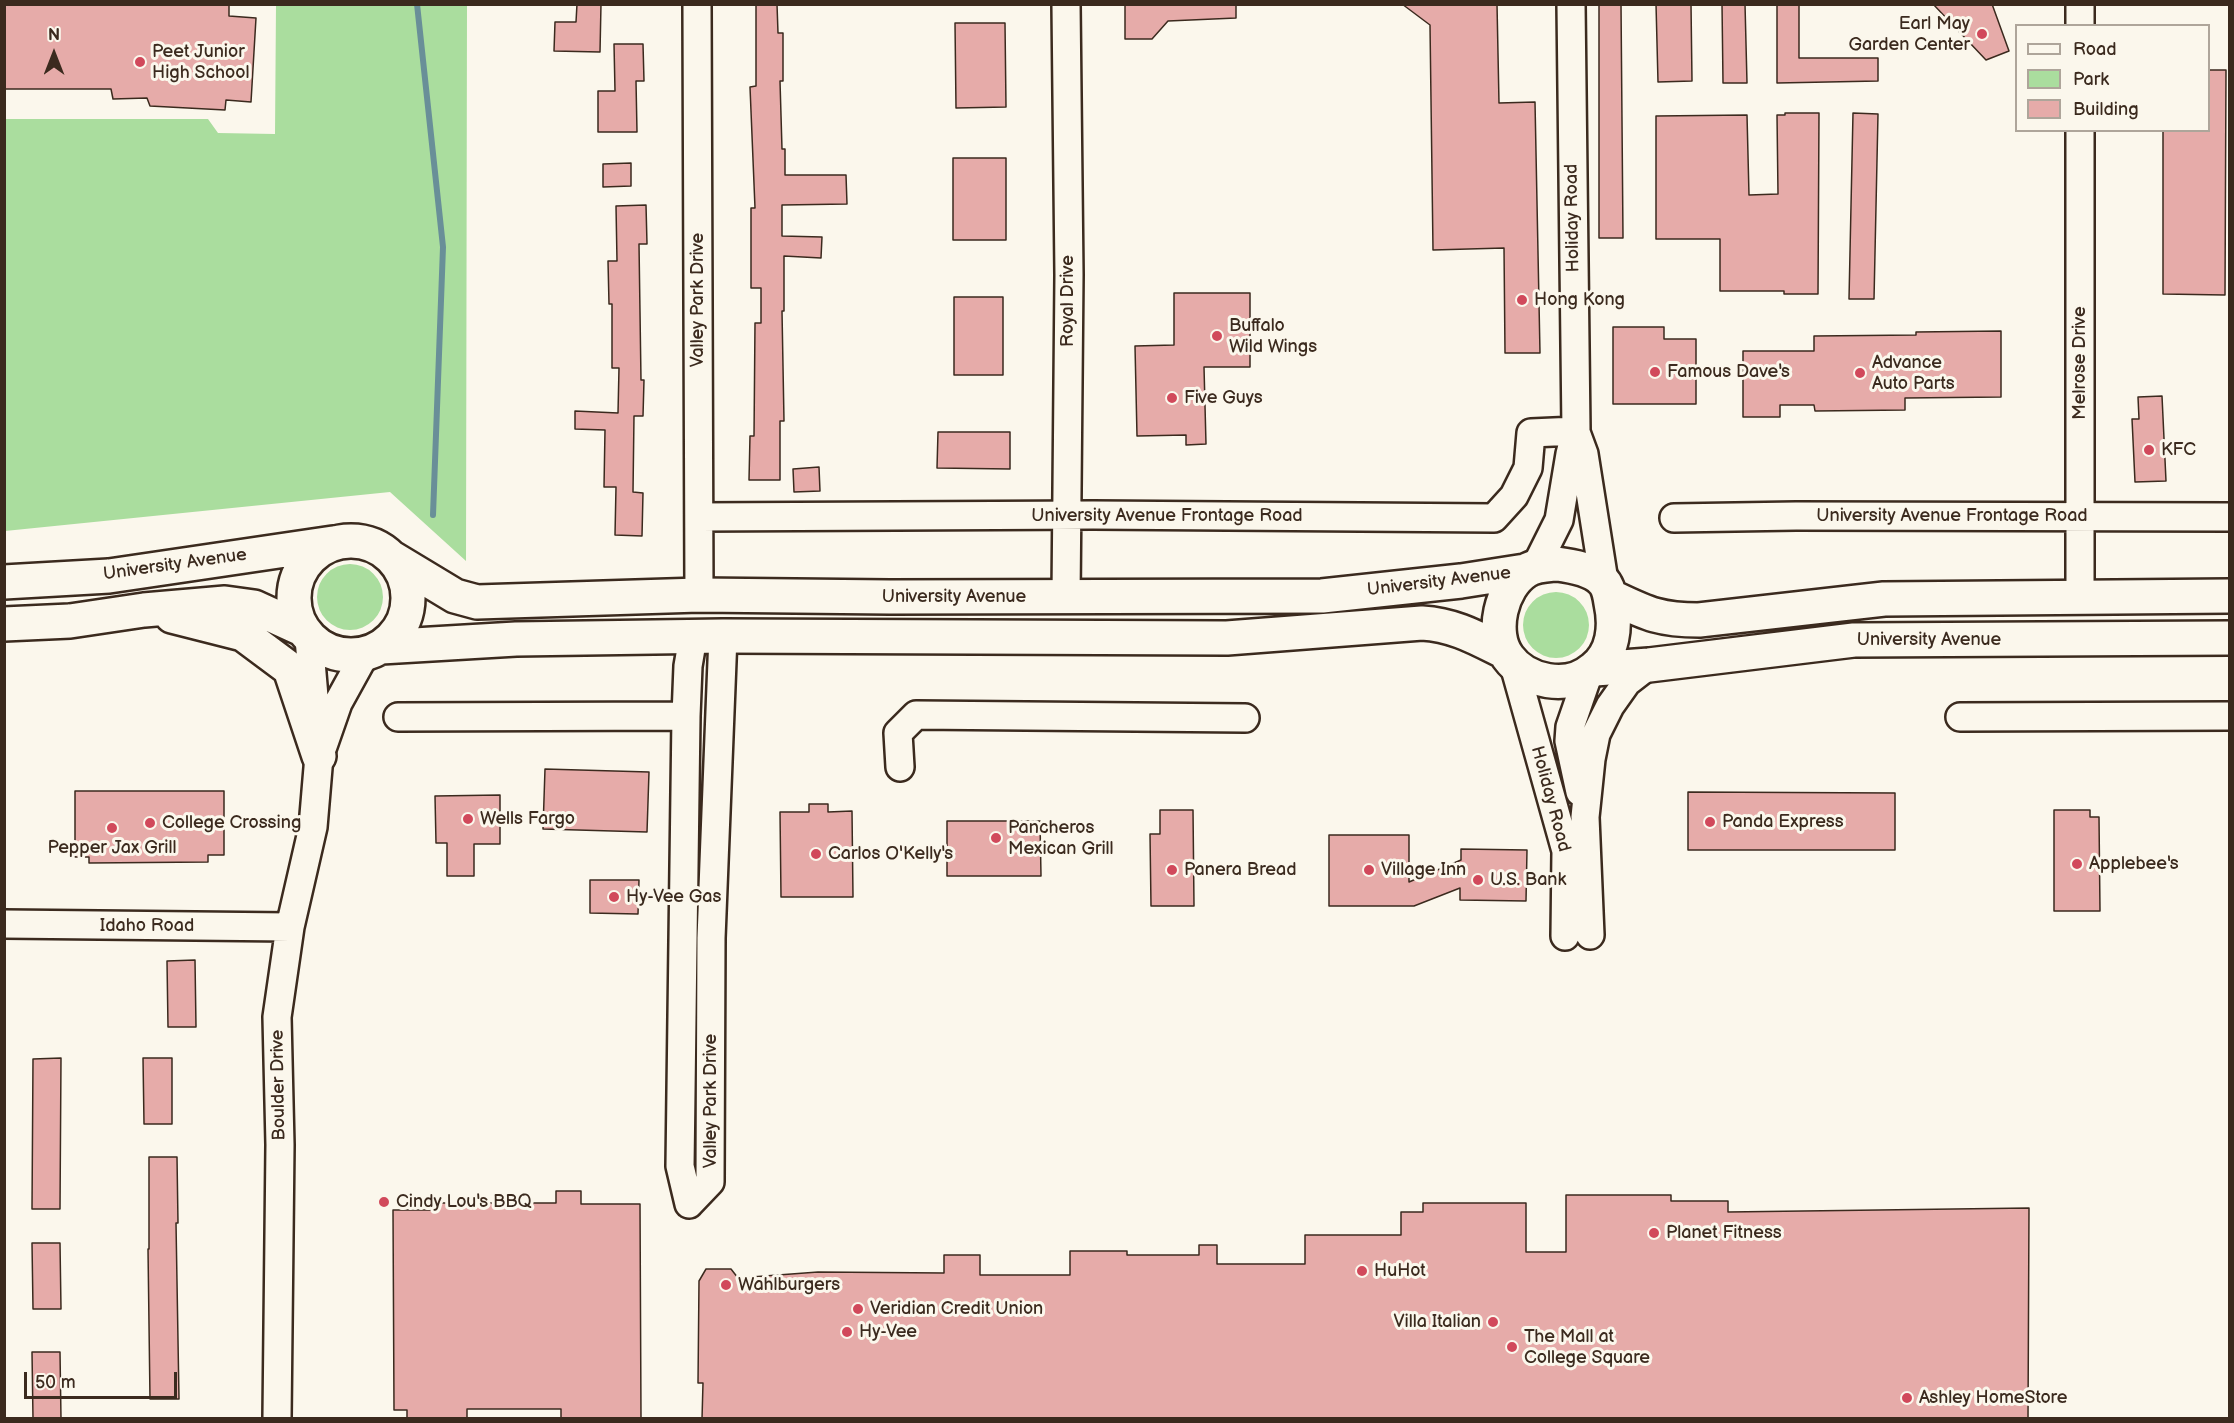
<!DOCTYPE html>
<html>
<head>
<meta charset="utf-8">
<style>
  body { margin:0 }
  #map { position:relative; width:2234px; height:1423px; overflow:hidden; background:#fbf7ec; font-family:"Balsamiq Sans",sans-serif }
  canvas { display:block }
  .frame { position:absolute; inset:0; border:6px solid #3b2a1e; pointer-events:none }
  .legend { position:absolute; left:2015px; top:24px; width:195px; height:108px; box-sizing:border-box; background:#fbf7ec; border:2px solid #aea59a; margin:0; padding:8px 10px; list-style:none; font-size:18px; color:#3b2a1e }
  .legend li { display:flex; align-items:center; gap:12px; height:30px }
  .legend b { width:30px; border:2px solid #aea59a }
  .north { position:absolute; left:24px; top:24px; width:60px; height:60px; -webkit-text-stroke:4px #fbf7ec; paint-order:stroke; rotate:0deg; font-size:16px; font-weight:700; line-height:24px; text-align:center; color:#3b2a1e }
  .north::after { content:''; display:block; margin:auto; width:21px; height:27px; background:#3b2a1e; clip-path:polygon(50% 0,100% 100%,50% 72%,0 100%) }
  .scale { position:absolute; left:24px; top:1372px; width:153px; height:27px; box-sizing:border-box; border:3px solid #3b2a1e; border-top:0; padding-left:8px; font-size:18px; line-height:21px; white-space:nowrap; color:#3b2a1e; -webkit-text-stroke:4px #fbf7ec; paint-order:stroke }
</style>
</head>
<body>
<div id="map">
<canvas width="2234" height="1423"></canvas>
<div class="frame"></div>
<ul class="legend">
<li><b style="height:8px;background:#fbf7ec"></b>Road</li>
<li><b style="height:16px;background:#aadd9e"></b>Park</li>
<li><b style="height:16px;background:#e6aba9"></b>Building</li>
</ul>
<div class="north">N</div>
<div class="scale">50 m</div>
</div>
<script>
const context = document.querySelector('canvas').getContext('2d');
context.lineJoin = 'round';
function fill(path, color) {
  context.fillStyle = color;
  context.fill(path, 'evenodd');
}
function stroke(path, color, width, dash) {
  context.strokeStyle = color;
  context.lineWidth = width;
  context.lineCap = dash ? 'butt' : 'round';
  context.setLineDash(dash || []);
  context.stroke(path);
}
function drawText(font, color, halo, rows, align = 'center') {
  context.font = font + ' "Balsamiq Sans",sans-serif';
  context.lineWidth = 6;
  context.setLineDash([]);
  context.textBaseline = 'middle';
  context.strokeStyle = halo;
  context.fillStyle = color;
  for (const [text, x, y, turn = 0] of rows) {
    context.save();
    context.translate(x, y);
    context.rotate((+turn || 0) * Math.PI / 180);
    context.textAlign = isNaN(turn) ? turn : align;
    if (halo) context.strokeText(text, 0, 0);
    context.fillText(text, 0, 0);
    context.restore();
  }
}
fill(new Path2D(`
  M276,5H467L466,561L390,492L5,531V119H208L218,133L275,134Z
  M317 597a33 33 0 1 1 66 0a33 33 0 1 1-66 0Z
  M1523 625a33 33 0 1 1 66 0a33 33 0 1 1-66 0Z`), '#aadd9e');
stroke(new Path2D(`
  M417,4L443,247L433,515`), '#698f98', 6);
const building = new Path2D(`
  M4,4H229V16L256,18L251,102L226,100L225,110L150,106L147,98L113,99L111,89H4Z
  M577,4H601L600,52L554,51L555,22H576Z
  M756,4H777L778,33H783V81H780L782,149H785V175H846L847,204L782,205V236L822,237L821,258L784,256V311H782L784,421H780V480H749L750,436H754L755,323H761V288H751V208H755L750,87L756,86Z
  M1125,4H1236V18L1168,21L1152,39H1125Z
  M1402,4H1497L1499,103L1535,102L1540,353H1505L1504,248L1433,250L1430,25Z
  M1599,4H1621L1623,238H1599Z
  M1656,4H1691L1692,81L1658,82Z
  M1722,4H1745L1747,83H1723Z
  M1777,4H1799V58H1878V81L1777,83Z
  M1933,4H1992L2009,51L1986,60Z
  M955,23H1005L1006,107L956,108Z
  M614,44H643L644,81H636L637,132H598V91H615Z
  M2208,70H2226L2225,295L2163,294V130H2208Z
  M1785,113H1819L1818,294H1784V291H1720V239H1656V116L1747,115L1749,195L1778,194L1777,115H1785Z
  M1853,113L1878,114L1874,299H1849Z
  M953,158H1006V240H953Z
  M631,163V186L603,187V164Z
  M646,205L647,244H639L641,380H644L643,416H634L633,492L643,493L642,536L615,535L616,487H604L605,430L575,429V411L618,413L619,368H612V304H609L608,261H617L616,206Z
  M1174,293H1250V367H1204L1206,444L1186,445V435L1137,436L1135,346L1174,345Z
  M954,297H1003V375H954Z
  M1613,327H1664V339H1696V404H1613Z
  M2001,331V397L1905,398V410L1815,411L1814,405H1780V417H1743V351H1814V336L1916,335V332Z
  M2162,396L2166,481L2135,482L2132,419H2139L2138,397Z
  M938,432H1010V469L937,468Z
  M819,467L820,491L794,492L793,469Z
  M545,769L649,772L647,832L543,829Z
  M75,791H224V855H208V862L89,863V857H75Z
  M1688,792L1895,793V850H1688Z
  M500,795V844H474V876H447V843H436L435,796Z
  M809,804H828V812L852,811L853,897H781L780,812H809Z
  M1160,810H1193L1194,906H1151L1150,834H1160Z
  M2054,810H2090V817H2099L2100,911H2054Z
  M947,821H1040L1041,876H947Z
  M1329,835H1409V882L1461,860V849L1527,850L1526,901L1460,900V888L1414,906H1329Z
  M590,880H639L638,914L590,913Z
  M195,960L196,1027H168L167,961Z
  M61,1058L60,1209H32L33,1059Z
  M143,1058H172V1124H144Z
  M149,1157H177L178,1223H176L179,1399H150L148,1249H149Z
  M556,1191H581V1204H640L641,1419H561V1409H467V1419H407V1410H394L393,1210H433V1203H556Z
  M1566,1195H1671V1201H1728V1212L2029,1208L2028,1419H702L703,1383H698L699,1281L706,1269H731L738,1278L818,1272L944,1273V1255H980V1275H1070V1251H1127V1255H1199V1245H1217V1264H1305V1235H1401V1212H1423V1203H1526V1252H1566Z
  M32,1243H60L61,1309H33Z
  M32,1352H60L61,1419H33Z`);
fill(building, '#e6aba9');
stroke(building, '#3b2a1e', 1.5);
const minor = new Path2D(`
  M697,4L699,595
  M1066,4L1069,275L1066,597
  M2080,4V26
  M2080,130V596
  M1577,435L1584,454L1604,581
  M699,517L1093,515L1494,518L1514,496L1528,468L1531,433L1576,431
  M1674,518L1796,516L2230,517
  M1536,566L1559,520L1570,454L1576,431L1571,4
  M1514,665L1566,851L1565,936
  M398,717L686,716
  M1960,717L2230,716
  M323,746L338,703L365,654
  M900,767L898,733L916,715L1245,718
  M1580,792L1569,741L1570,727L1589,672
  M4,924L290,927
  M1590,935L1585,817L1591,759L1596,734L1610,706L1627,682L1649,665
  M689,1204L710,1182L711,938L723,636
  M689,1204L680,1166L686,716L688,666L693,637
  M277,1418L280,1145L277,1017L290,927L313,827L319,756L309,638`);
const major = new Path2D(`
  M294 598a57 57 0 1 1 114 0a57 57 0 1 1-114 0Z
  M392,558L455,596L477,602L699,595L890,597L1322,596L1461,581L1525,571
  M1557,564C1572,566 1592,569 1603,581C1608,586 1610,596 1611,603C1616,626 1614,653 1593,669C1568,691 1526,682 1508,657C1490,633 1501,587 1526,571C1535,565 1547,565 1557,564Z
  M4,582L109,576L333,543
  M1610,596C1646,613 1658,620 1699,620L1884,599L2230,596
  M172,616L243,634L290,669L319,756
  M4,624L70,621L144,610L225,603L254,607L302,629
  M381,647L516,639L723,636L1227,638L1422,623C1454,625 1475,637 1503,651
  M1595,669L1649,665L1854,640L2230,638`);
stroke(minor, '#3b2a1e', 32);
stroke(major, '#3b2a1e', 38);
stroke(minor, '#fbf7ec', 27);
stroke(major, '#fbf7ec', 33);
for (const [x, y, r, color] of [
  [1982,34,6,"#d1495b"],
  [140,62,6,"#d1495b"],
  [1522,300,6,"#d1495b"],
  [1217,336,6,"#d1495b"],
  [1655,372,6,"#d1495b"],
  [1860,373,6,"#d1495b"],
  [1172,398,6,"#d1495b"],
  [2149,450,6,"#d1495b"],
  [468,819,6,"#d1495b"],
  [1710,822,6,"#d1495b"],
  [150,823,6,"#d1495b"],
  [112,828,6,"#d1495b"],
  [996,838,6,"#d1495b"],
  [816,854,6,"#d1495b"],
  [2077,864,6,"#d1495b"],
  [1172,870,6,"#d1495b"],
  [1369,870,6,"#d1495b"],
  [1478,880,6,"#d1495b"],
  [614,897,6,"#d1495b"],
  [384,1202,6,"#d1495b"],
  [1654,1233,6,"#d1495b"],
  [1362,1271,6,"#d1495b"],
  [726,1285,6,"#d1495b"],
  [858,1309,6,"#d1495b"],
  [1493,1322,6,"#d1495b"],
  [847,1332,6,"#d1495b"],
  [1512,1347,6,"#d1495b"],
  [1907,1398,6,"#d1495b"]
]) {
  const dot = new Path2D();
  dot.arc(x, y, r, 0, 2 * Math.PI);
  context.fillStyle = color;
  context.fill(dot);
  stroke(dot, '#fbf7ec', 2);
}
drawText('18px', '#3b2a1e', '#fbf7ec', [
  ["Earl May",1970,24,"right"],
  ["Garden Center",1970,45,"right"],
  ["Peet Junior",152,52],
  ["High School",152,73],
  ["Hong Kong",1534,300],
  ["Buffalo",1229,326],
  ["Wild Wings",1229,347],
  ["Advance",1872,363],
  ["Auto Parts",1872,384],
  ["Famous Dave's",1667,372],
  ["Five Guys",1184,398],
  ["KFC",2161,450],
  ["Wells Fargo",480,819],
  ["Panda Express",1722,822],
  ["College Crossing",162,823],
  ["Pancheros",1008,828],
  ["Mexican Grill",1008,849],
  ["Pepper Jax Grill",112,848,"center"],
  ["Carlos O'Kelly's",828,854],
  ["Applebee's",2089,864],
  ["Panera Bread",1184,870],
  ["Village Inn",1381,870],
  ["U.S. Bank",1490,880],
  ["Hy-Vee Gas",626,897],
  ["Cindy Lou's BBQ",396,1202],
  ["Planet Fitness",1666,1233],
  ["HuHot",1374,1271],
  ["Wahlburgers",738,1285],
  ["Veridian Credit Union",870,1309],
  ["Villa Italian",1481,1322,"right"],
  ["Hy-Vee",859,1332],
  ["The Mall at",1524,1337],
  ["College Square",1524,1358],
  ["Ashley HomeStore",1919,1398]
], 'left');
drawText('18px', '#3b2a1e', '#fbf7ec', [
  ["Holiday Road",1573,218,-91],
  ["Valley Park Drive",698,300,-90],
  ["Royal Drive",1068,301,-90],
  ["Melrose Drive",2080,363,-90],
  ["University Avenue Frontage Road",1167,516],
  ["University Avenue Frontage Road",1952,516],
  ["University Avenue",175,565,-8],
  ["University Avenue",1439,582,-7],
  ["University Avenue",954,597],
  ["University Avenue",1929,640],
  ["Holiday Road",1550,799,75],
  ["Idaho Road",147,926],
  ["Boulder Drive",279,1085,-91],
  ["Valley Park Drive",711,1101,-90]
]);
</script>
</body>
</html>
